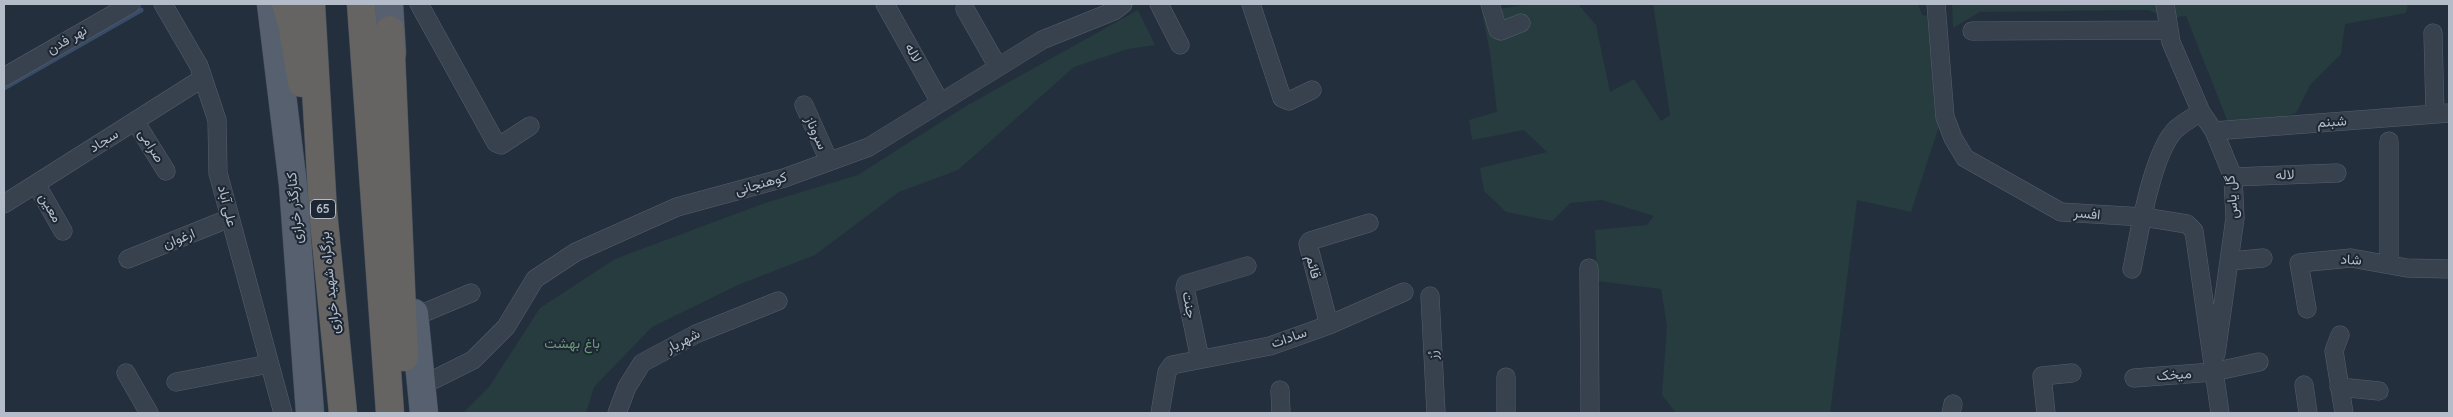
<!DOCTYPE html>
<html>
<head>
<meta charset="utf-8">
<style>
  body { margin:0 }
  #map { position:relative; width:2453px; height:417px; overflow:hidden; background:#242f3e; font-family:Quicksand,sans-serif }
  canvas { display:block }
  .frame { position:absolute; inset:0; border:5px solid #b4bcc9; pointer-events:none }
</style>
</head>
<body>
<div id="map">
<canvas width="2453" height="417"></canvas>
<div class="frame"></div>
</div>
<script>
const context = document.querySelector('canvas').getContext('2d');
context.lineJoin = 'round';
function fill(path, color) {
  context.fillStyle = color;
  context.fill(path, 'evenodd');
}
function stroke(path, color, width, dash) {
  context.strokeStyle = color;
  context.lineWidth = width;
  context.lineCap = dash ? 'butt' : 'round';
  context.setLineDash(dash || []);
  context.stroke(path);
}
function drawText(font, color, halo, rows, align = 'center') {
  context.font = font + ' Quicksand,Vazirmatn,sans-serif';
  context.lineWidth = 4;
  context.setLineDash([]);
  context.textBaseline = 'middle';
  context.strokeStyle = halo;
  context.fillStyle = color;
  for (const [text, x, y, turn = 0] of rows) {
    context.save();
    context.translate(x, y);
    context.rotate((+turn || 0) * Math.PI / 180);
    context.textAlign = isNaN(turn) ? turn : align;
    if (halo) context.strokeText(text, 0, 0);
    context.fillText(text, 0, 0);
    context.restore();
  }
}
fill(new Path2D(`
  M1528,4H1578L1596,25L1610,92L1634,79L1661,121L1670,115L1653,4H1918L1922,15L1930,16L1940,123L1911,212L1857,200L1830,413H1676L1662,395L1667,326L1661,289L1597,281L1595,230L1647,225L1654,216L1602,200L1570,203L1552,221L1506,212L1484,191L1480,168L1547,152L1524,130L1472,140L1469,120L1497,112L1490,52L1482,12Z
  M1952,4H2408L2406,13L2345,24L2341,54L2310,85L2296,113L2231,130L2186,16L2167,18L2148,10L1980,12L1953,28Z
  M1138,10L1155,45L1128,49L1074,67L958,170L899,192L815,255L738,285L652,327L594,387L586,413H463L489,387L540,308L615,259L765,203L858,175L966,106Z`), '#263c3f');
stroke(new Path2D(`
  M4,88L141,10`), '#394c67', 5);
const minor = new Path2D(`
  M163,4L199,66L217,120L218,173L283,413
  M419,4L496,143L501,145L530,126
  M885,4L940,102
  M1159,4L1180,45
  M1251,4L1282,98L1289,101L1312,90
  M1490,4L1498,30L1501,31L1521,23
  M1936,4L1945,117L1953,138L1965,158L2061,212L2143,217L2187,224L2194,231L2220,413
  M2165,4L2171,42L2201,112L2214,131L2233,177L2235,218L2216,354
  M965,9L998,67
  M1972,31L2169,30
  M2433,33L2435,114
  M4,77L131,4
  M804,105L829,161
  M135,121L166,171
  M2214,131L2449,113
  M2233,177L2337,173
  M36,184L63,231
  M4,204L203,78
  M128,259L230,218
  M2230,261L2263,258
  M2389,264V141
  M1589,268L1590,413
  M2132,269C2139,235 2152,152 2176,129C2183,123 2193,117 2201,112
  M1430,296L1436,413
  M2307,309L2299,263L2351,258L2407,268L2449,269
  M414,317L471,293
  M1329,325L1308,244L1310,241L1369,223
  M2340,335L2334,351L2344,413
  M1200,359L1185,288L1186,284L1247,266
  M126,373L149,413
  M1506,377V413
  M2134,378L2213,372L2259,362
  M176,382L269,364
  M2304,385L2308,413
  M421,386L473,360L506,327L535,279L576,252L677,207L784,178L869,147L1042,40L1114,11L1123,4
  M2339,387L2379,391
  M1280,390L1281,413
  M617,413L627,387L642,363L696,334L778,301
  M1160,413L1167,372L1172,365L1270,346L1329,325L1404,292
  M1951,413L1953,404
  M2046,413L2042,376L2072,373`);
const primary = new Path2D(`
  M271,4L293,185L310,413
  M389,4L392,53
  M414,313L424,413`);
const trunk = new Path2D(`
  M286,4L292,23L302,83
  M311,4L323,211L343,413
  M361,4L390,413
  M390,30L404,357`);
stroke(minor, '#565f6c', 19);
stroke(primary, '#414a57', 29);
stroke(trunk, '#434c59', 29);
stroke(minor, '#38414e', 18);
stroke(primary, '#56606e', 28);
stroke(trunk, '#656462', 28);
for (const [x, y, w] of [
  [323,209,25]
]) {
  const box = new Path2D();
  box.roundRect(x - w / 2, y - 9.5, w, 19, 4);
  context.fillStyle = '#1d2633';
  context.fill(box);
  stroke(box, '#b4bcc9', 1);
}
drawText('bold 12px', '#b4bcc9', null, [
  ["65",323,209]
]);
drawText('14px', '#b4bcc9', '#1d2633', [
  ["نهر فدن",67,40,-30],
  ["لاله",913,53,61],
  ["شبنم",2332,122,-4],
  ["سروناز",816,133,66],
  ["سجاد",104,141,-32],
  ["صرامی",151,146,58],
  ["لاله",2285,175,-2],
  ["کوهنجانی",761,184,-16],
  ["گل یاس",2232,197,-95],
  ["علی آباد",227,206,76],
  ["معین",50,208,60],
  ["کنارگذر خرازی",295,208,-95],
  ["افسر",2087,214,5],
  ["ارغوان",179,239,-22],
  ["شاد",2351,260,2],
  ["قائم",1313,267,75],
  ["بزرگراه شهید خرازی",330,283,-96],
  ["جنت",1189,305,80],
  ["سادات",1289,338,-19],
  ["شهریار",683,341,-27],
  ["رُز",1433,355,-93],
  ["میخک",2174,375,-4]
]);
drawText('14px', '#6b9a76', '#1d2633', [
  ["باغ بهشت",572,344]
]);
</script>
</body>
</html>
